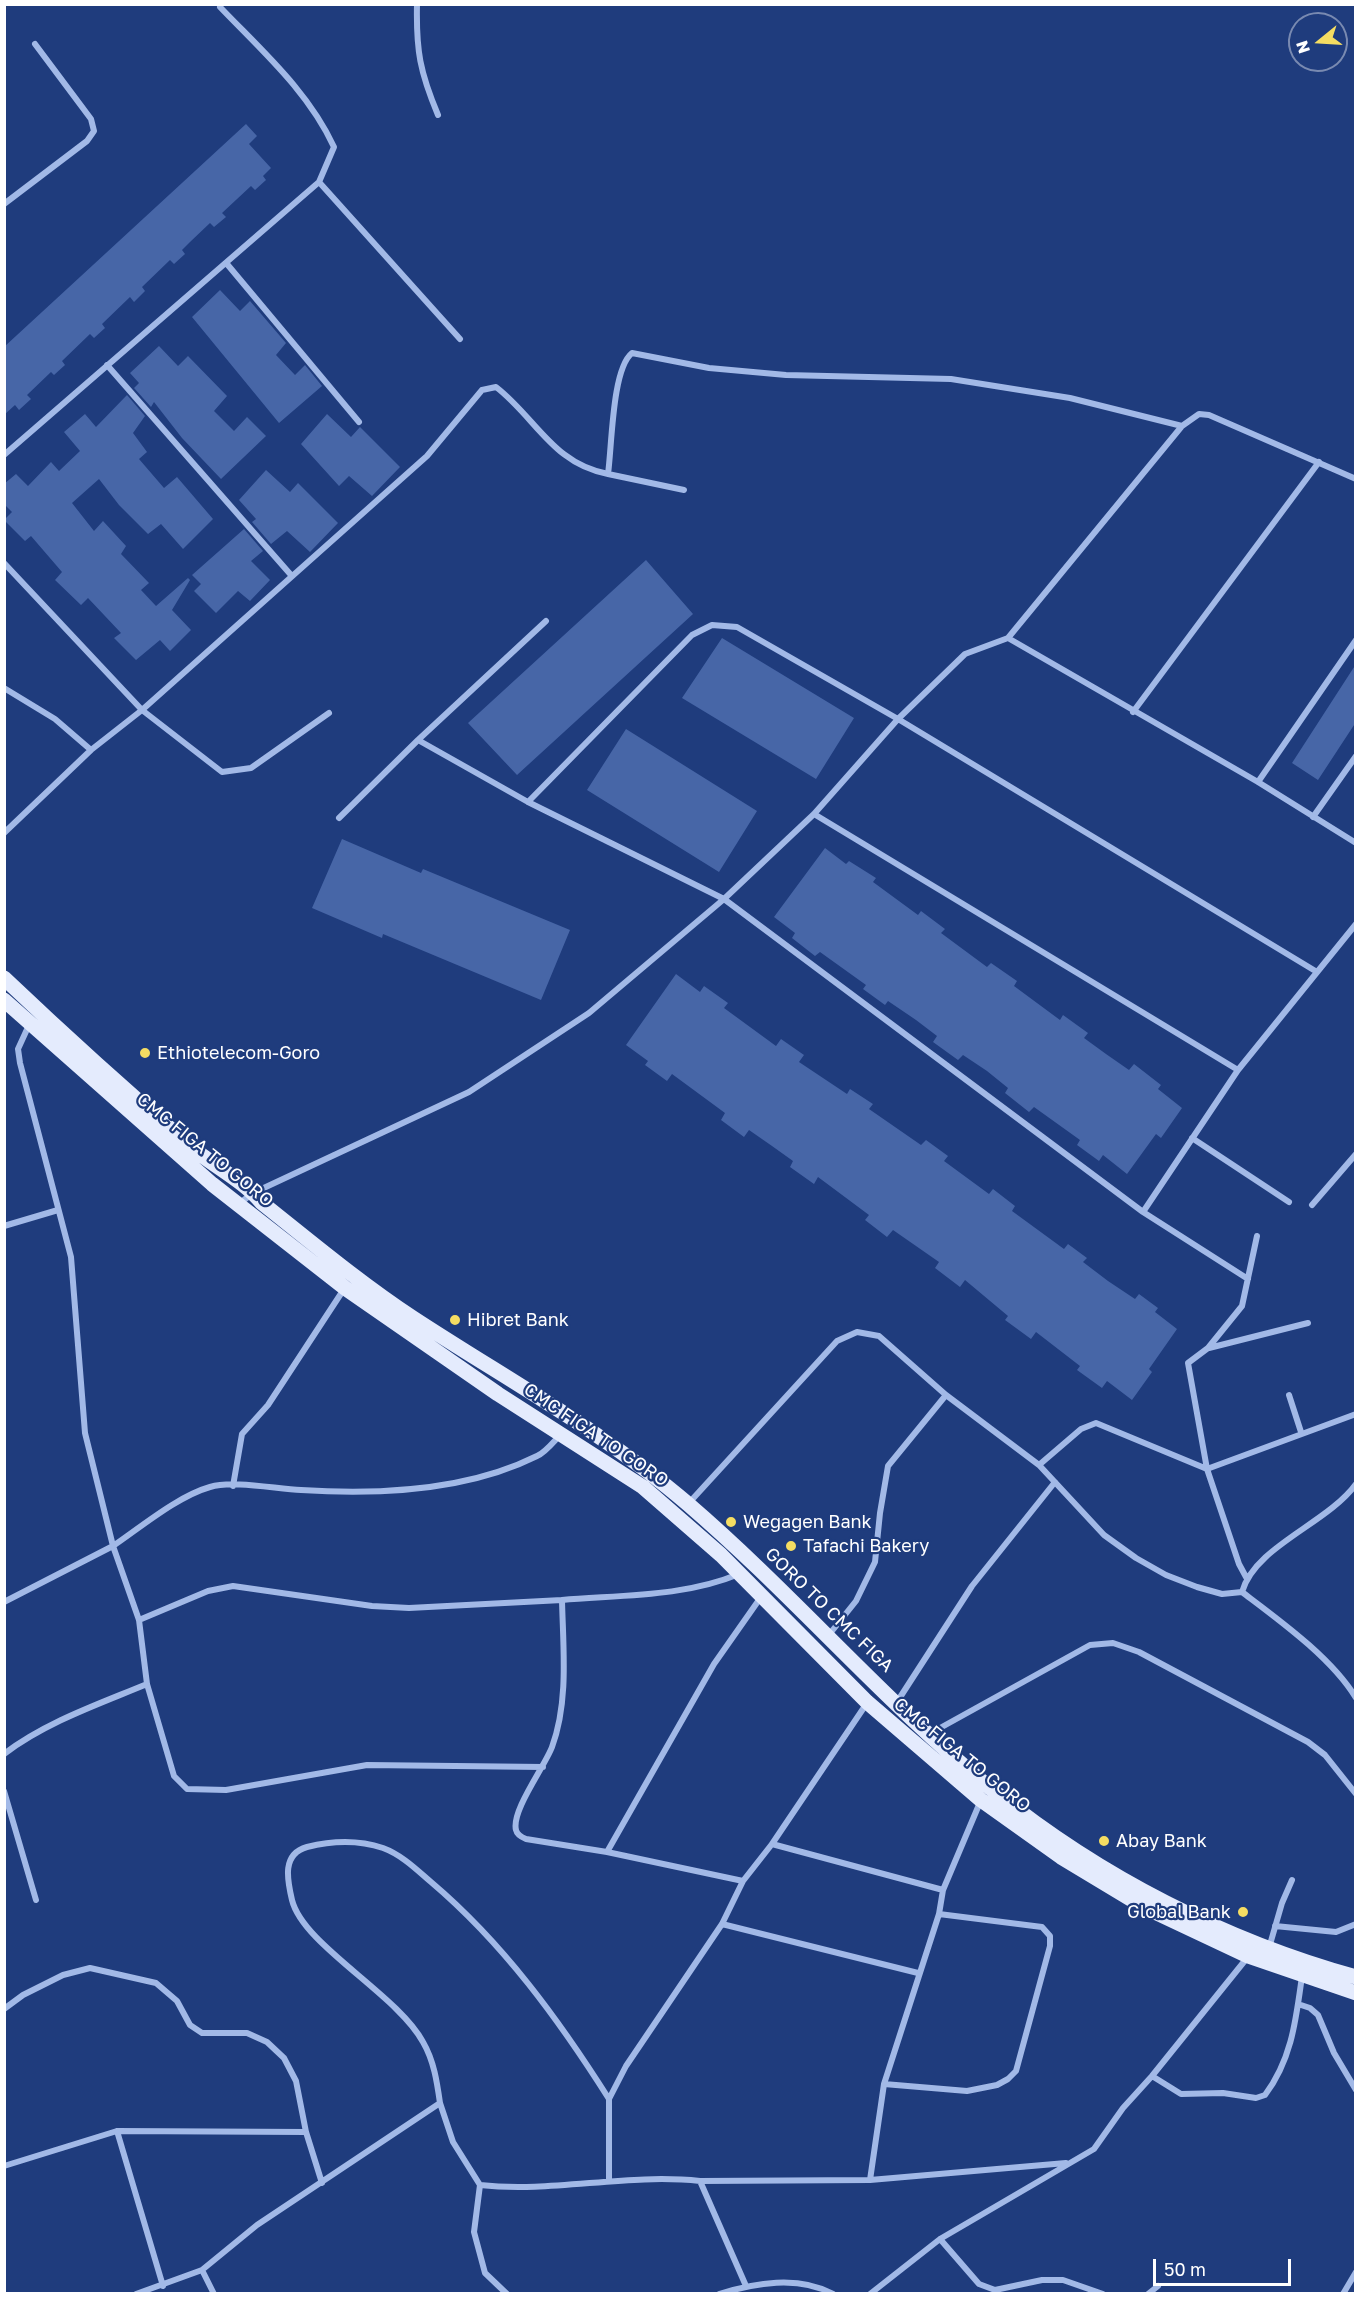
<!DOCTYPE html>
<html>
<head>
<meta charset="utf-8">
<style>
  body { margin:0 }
  #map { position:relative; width:1360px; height:2298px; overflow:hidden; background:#1f3c7d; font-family:"Golos Text",sans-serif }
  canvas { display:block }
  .frame { position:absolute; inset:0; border:6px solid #fff; pointer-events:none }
  .north { position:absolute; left:1288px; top:12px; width:60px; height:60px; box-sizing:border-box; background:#1f3c7d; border:2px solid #798ab1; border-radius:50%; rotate:252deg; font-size:16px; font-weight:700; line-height:24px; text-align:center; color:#fff }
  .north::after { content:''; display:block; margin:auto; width:21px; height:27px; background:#f5dd62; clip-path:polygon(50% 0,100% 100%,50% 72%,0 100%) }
  .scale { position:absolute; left:1153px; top:2259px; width:138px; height:27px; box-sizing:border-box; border:3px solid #fff; border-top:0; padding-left:8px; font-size:18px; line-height:21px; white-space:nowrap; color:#fff; -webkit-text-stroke:4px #1f3c7d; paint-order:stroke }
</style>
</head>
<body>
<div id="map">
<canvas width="1360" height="2298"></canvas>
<div class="frame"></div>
<div class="north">N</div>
<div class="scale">50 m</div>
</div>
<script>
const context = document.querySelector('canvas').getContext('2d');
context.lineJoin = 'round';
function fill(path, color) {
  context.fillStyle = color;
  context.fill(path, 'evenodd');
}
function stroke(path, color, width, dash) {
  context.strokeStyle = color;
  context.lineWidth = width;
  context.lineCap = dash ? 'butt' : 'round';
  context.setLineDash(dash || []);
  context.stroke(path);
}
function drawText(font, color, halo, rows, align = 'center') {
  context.font = font + ' "Golos Text",sans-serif';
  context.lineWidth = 4.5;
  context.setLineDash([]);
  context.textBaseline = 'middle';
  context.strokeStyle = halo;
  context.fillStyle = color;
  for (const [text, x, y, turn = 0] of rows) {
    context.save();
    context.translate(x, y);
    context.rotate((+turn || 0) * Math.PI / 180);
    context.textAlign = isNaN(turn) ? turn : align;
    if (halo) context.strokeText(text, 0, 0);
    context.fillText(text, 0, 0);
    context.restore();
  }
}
fill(new Path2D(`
  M246,124L257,136L249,144L271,168L263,176L266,180L255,190L251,186L222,213L226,217L214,227L210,223L190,242L182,250L185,254L174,264L170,260L142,287L145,291L134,302L130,297L102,324L105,328L94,338L90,334L62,361L65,365L54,375L51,372L27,395L31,399L19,410L15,405L4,415V347Z
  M220,290L240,311L250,301L286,343L276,355L295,375L305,365L322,386L279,423L192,317Z
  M159,346L178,366L188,356L227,396L214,411L234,431L247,417L266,436L221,479L182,438L154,402L151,407L134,388L139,383L130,373Z
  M127,395L145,416L133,433L147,452L139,459L164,488L177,477L213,519L183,549L161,524L148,534L119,505L99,479L72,503L94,531L103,521L126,546L121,554L149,583L141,590L156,606L188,578L190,580L172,610L191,630L170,651L160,640L136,660L114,638L121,633L88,598L81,605L55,580L62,572L31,536L25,541L4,520L12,512L4,504V484L16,474L28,486L51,462L59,471L80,451L64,432L85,414L96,427Z
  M327,414L351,437L360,427L400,467L372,496L349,476L339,486L301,444Z
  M266,470L290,492L298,483L338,523L310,552L287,531L271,544L252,522L256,519L239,500Z
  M244,529L263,551L251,561L270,580L250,601L238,591L216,613L194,591L201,584L192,575Z
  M646,560L693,614L517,775L468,723Z
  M722,638L854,718L816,779L682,698Z
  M1356,664V722L1318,780L1292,763Z
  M626,729L757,811L719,872L587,790Z
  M342,839L421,873L423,869L570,930L541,1000L383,934L382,938L312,908Z
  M825,848L846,864L849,861L876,878L873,882L918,915L921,911L945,929L941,933L987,967L991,963L1017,981L1014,986L1060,1020L1063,1015L1088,1033L1084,1038L1106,1054L1129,1070L1134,1064L1161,1085L1158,1089L1182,1108L1161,1138L1156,1134L1127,1174L1103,1155L1099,1161L1077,1145L1080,1140L1034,1107L1029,1112L1005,1093L1008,1088L987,1071L963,1055L958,1060L933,1042L937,1036L916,1020L888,1001L885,1005L863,989L866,985L820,952L815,956L792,938L795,933L774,917Z
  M676,974L700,992L704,986L728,1003L724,1008L776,1046L781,1039L804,1055L799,1062L847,1094L850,1089L873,1104L869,1109L921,1145L926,1140L948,1156L944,1161L989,1194L993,1189L1015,1206L1012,1211L1064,1249L1068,1244L1087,1258L1083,1262L1108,1281L1135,1299L1139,1294L1158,1308L1155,1312L1177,1329L1149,1369L1152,1372L1132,1400L1107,1381L1102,1388L1077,1370L1080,1366L1036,1332L1031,1339L1005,1320L1008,1316L965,1280L960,1287L935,1268L939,1262L893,1230L887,1237L865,1220L869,1215L818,1177L814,1184L790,1167L793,1161L772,1146L749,1130L744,1137L721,1120L725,1113L672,1074L667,1081L645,1065L648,1061L626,1045Z`), '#4766a7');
stroke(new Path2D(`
  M417,4C416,51 420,72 438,115
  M220,7C262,51 308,91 334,147L319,182
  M4,204L87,141L94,131L91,119L35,44
  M227,264L359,422
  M107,365L291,575
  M4,455L319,182L460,339
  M608,474L684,490
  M4,563L142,710L427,456L482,390L496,387C536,418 553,464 608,474C612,446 612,369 632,353L709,368L786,375L951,379L1070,398L1182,426
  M1008,638L1258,782L1356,843
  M4,688L55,719L91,750
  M1133,712L1319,462
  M418,740L546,621
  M1258,782L1356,640
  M528,802L692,635L712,625L737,627L898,719L965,654L1008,638L1182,426L1199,414L1209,415L1356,479
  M814,814L1238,1070
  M1313,817L1356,756
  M339,818L418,740L528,802L724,899L1143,1212L1248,1279
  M4,833L91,750L142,710L222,772L251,768L329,713
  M29,1025L18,1049L20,1063L71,1257L85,1433L113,1546C141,1527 178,1496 210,1487C233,1480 276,1489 301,1490C378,1495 467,1491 537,1456C546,1452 554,1441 561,1434
  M1192,1138L1289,1202
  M240,1203L253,1193L469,1092L589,1013L724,899L814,814L898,719L1317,972
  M1312,1205L1356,1154
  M1143,1212L1238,1070L1356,924
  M4,1226L58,1210
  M1209,1348L1308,1323
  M1289,1395L1301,1432
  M1039,1465L1081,1429L1096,1423L1207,1469L1356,1414
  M233,1486L242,1434L268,1405L344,1289
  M688,1504L837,1341L857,1332L879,1336L946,1395L1039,1465L1104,1535L1136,1558L1166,1575L1197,1587L1222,1594L1242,1592C1279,1620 1332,1658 1356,1698
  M1246,1577L1239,1564L1207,1469L1188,1363L1208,1348L1242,1306L1257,1236
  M1242,1592C1255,1546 1327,1524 1356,1484
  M562,1600C621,1595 684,1597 739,1574
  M4,1602L113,1546L139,1620L147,1684L174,1776L187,1789L226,1790L367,1765L543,1767
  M139,1620L208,1591L233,1586L372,1606L409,1608L562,1600C563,1647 569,1701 552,1747C545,1766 511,1811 516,1830C517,1835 521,1837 526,1839L607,1852
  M828,1636L856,1601L875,1562L880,1513L888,1466L946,1395
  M897,1702L972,1586L1055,1482
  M867,1703L772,1844L943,1890
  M931,1733L1090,1645L1113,1643L1139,1652L1308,1742L1325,1755L1356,1794
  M4,1754C46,1722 99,1704 147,1684
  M4,1791L36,1900
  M743,1881L607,1852L714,1664L761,1597
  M722,1924L918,1973
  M1275,1926L1336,1932L1356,1924
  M1269,1948L1282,1903L1292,1880
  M1298,2004L1310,2008L1318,2015L1334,2053L1356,2090
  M4,2009L23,1995L63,1975L90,1968L156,1983L177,2001L190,2025L202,2033H247L267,2042L284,2058L296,2081L306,2132L322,2183
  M1152,2076L1181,2094L1223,2093L1256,2098L1265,2095C1292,2059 1296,2019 1302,1976
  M884,2084L967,2091L997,2085L1008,2079L1016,2071L1050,1946V1936L1042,1927L939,1914
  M440,2103C437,2082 434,2061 423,2042C397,1994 303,1945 292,1900C287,1879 282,1854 307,1847C331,1841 359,1840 383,1848C402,1855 417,1870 431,1882C503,1943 559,2020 609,2099
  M117,2131L306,2132
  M4,2166L117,2131L163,2286
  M870,2180L1066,2163
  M609,2181V2099L626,2066L722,1924L743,1881L772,1844
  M700,2181L746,2286
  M480,2185C553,2193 626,2173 700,2181L870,2180L884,2084L939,1914L943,1890L981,1800
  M940,2239L979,2284L995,2290L1042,2280H1063L1103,2294
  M202,2270L214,2294
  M136,2294L202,2270L257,2225L440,2103L453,2142L480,2185L474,2232L485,2273L507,2294
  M719,2294C755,2283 798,2275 833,2294
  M870,2294L940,2239L1094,2149L1123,2108L1152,2076L1247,1958
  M1148,2294L1158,2286
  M1343,2294L1356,2272`), '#a2b9e7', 6);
stroke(new Path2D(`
  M4,978C65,1036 127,1092 190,1146C213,1166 243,1180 262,1203C311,1242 360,1283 413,1318C503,1377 607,1434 688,1504C795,1596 886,1704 995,1792C1100,1877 1226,1941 1356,1977
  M4,1000L212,1184L345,1288L498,1394L643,1487L721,1555L867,1702L981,1800L1061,1857L1144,1907L1248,1956L1356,1993`), '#e4ebfd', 15);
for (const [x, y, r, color] of [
  [145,1053,6,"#f5dd62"],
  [455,1320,6,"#f5dd62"],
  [731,1522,6,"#f5dd62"],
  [791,1546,6,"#f5dd62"],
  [1104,1841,6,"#f5dd62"],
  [1243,1912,6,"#f5dd62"]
]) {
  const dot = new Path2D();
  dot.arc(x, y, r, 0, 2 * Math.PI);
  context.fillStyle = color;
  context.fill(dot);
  stroke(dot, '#1f3c7d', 2);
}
drawText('18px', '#fff', '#1f3c7d', [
  ["Ethiotelecom-Goro",157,1053],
  ["Hibret Bank",467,1320],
  ["Wegagen Bank",743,1522],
  ["Tafachi Bakery",803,1546],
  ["Abay Bank",1116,1841],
  ["Global Bank",1231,1912,"right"]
], 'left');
drawText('18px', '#fff', '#1f3c7d', [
  ["CMC FIGA TO GORO",205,1150,39],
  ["CMC FIGA TO GORO",596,1435,34],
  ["GORO TO CMC FIGA",829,1610,44],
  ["CMC FIGA TO GORO",962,1755,39]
]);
</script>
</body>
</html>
